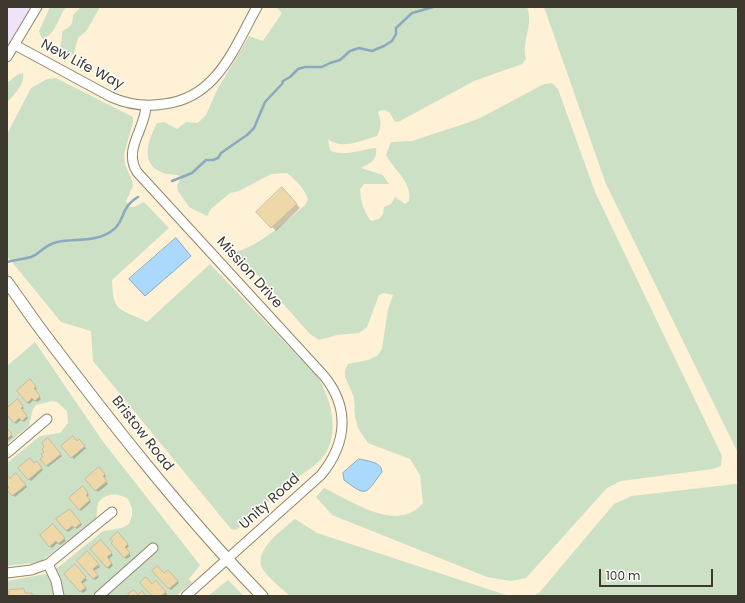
<!DOCTYPE html>
<html>
<head>
<meta charset="utf-8">
<style>
  body { margin:0 }
  #map { position:relative; width:745px; height:603px; overflow:hidden; background:#fef1d5; font-family:Poppins,sans-serif }
  canvas { display:block }
  .frame { position:absolute; inset:0; border:8px solid #3e392e; pointer-events:none }
  .scale { position:absolute; left:599px; top:569px; width:114px; height:18px; box-sizing:border-box; border:2px solid #3e392e; border-top:0; padding-left:5px; font-size:12px; line-height:14px; white-space:nowrap; color:#3e392e; -webkit-text-stroke:3px #fff; paint-order:stroke }
</style>
</head>
<body>
<div id="map">
<canvas width="745" height="603"></canvas>
<div class="frame"></div>
<div class="scale">100 m</div>
</div>
<script>
const context = document.querySelector('canvas').getContext('2d');
context.lineJoin = 'round';
function fill(path, color) {
  context.fillStyle = color;
  context.fill(path, 'evenodd');
}
function stroke(path, color, width, dash) {
  context.strokeStyle = color;
  context.lineWidth = width;
  context.lineCap = dash ? 'butt' : 'round';
  context.setLineDash(dash || []);
  context.stroke(path);
}
function drawText(font, color, halo, rows, align = 'center') {
  context.font = font + ' Poppins,sans-serif';
  context.lineWidth = 3;
  context.setLineDash([]);
  context.textBaseline = 'middle';
  context.strokeStyle = halo;
  context.fillStyle = color;
  for (const [text, x, y, turn = 0] of rows) {
    context.save();
    context.translate(x, y);
    context.rotate((+turn || 0) * Math.PI / 180);
    context.textAlign = isNaN(turn) ? turn : align;
    if (halo) context.strokeText(text, 0, 0);
    context.fillText(text, 0, 0);
    context.restore();
  }
}
fill(new Path2D(`
  M7,7H32L7,53Z`), '#eee3f8');
fill(new Path2D(`
  M50,7H66C58,17 56,35 42,39L39,31Z
  M81,7H100L87,30L78,38L74,53L71,56L64,57C57,50 63,40 62,31C71,27 73,24 73,15Z
  M276,7H527C534,26 521,41 526,59L522,64L474,81L400,121L395,122L390,113L385,110L379,111L378,113C382,121 381,128 377,136C361,141 341,150 328,139L330,150C342,158 362,149 376,148C378,160 370,163 361,168L383,175L389,184H364L360,189C361,202 363,210 371,221L379,219L383,214L384,207L391,204L395,197L405,204L409,201C413,183 394,170 386,155L391,142L412,141L467,123L480,118L544,84L552,83L558,89L595,192L722,456L721,466L713,469L621,481L607,488L526,578L511,581L487,577L332,515L316,497L324,488C352,501 397,534 423,503L420,475L410,459L368,443L358,428L355,417L354,397L345,377V370L348,364L368,360L378,355L382,349L388,309L393,295L384,293L379,295L367,327L359,333L337,335L319,340L310,334L252,269L236,258L233,253C261,245 284,223 305,205L308,200C305,189 296,180 287,173L271,174L239,191L230,193L211,209L207,216L189,207L178,191L177,185L182,177C175,173 168,176 161,172C139,162 149,139 157,123L164,122L177,129L186,122L198,123L206,115L217,90L249,36L263,41L282,13Z
  M544,7H722L738,9V453L606,184Z
  M23,73C25,85 14,94 7,103V83L17,75Z
  M56,78L133,117V122L124,154L125,165L132,180L133,186L126,201L130,207H134L144,202L169,228L112,280C113,314 120,308 147,322L210,264L317,376C331,398 341,434 323,457C313,469 298,476 286,485C269,500 253,516 236,530L231,529L93,361L91,331L61,322L7,256V134L31,88L47,79Z
  M35,342L104,443L200,565L189,579L192,583L176,596H7V581L46,574L60,566L103,531L122,528L129,524L132,515V508L128,499C117,492 106,493 98,503L96,519L40,562L7,566V463L40,436L60,433L68,423L67,411L57,402L52,401L36,405L33,409L29,426L7,444V366Z
  M735,484L738,485V596H533L539,593L614,504L632,496Z
  M295,519L317,533L509,596H290C281,588 270,579 263,570C251,552 283,529 295,519Z
  M228,580L244,596H208Z`), '#cce0c5');
const water = new Path2D(`
  M176,238L191,256L145,296L129,279Z
  M359,459C368,461 382,462 382,472C365,494 368,498 344,480L343,473Z`);
fill(water, '#abd9fd');
stroke(water, '#8aa9bf', 1);
fill(new Path2D(`
  M282,189L300,208L276,231L257,212Z
  M30,381L37,389L35,391L41,399L37,402L35,399L29,404L18,391Z
  M17,401L24,408L22,411L28,418L24,422L22,419L16,424L7,413V410Z
  M7,429L13,437L9,440L7,438Z
  M50,441L62,456L48,467L42,459L44,457Z
  M79,441L86,448L74,459L63,446Z
  M36,462L43,470L31,481L20,468Z
  M99,468L106,476L104,479L108,484L98,492L87,479Z
  M16,474L27,487L15,497L8,489L11,487L7,483V477L10,479Z
  M83,487L89,495L87,497L91,502L81,511L70,498Z
  M71,512L82,525L77,529L75,527L68,532L58,520Z
  M55,527L66,541L60,545L58,542L52,548L50,546Z
  M118,534L129,546L126,549L131,556L126,559L112,543Z
  M101,541L113,555L108,560L113,565L109,569L92,549Z
  M87,553L100,567L94,571L99,577L95,580L78,561Z
  M75,566L87,580L82,584L87,590L83,593L65,574Z
  M153,571L164,575L168,571L179,583L171,590Z
  M156,581L167,594L165,596H153L152,585Z`), '#0003');
stroke(new Path2D(`
  M172,181L192,173L206,160H213L218,158L221,153L247,135L254,128L265,102L282,84L283,81L290,77L298,69L305,67H322L330,63L340,60L350,51L359,48L372,51L384,46L392,41L396,34V28L412,13L433,7
  M7,262C14,260 24,259 31,257C41,253 44,245 57,242C76,238 96,243 113,230C125,222 120,207 138,197`), '#8aa9bf', 2.5);
const building = new Path2D(`
  M282,187L297,204L271,228L256,212Z
  M30,379L36,386L34,388L40,396L35,401L32,398L27,403L17,391Z
  M18,399L23,406L21,408L27,416L22,421L19,418L14,423L7,415V408Z
  M7,428L12,434L7,439Z
  M73,436L77,441L79,439L85,446L71,458L61,446Z
  M48,438L61,454L46,466L40,459L43,457L41,454L44,452L42,449L44,447L42,443Z
  M30,458L34,463L37,461L42,468L28,480L18,468Z
  M99,467L105,474L103,476L107,481L95,491L85,479Z
  M16,473L26,485L12,496L7,490L9,487L7,485V476L10,478Z
  M83,486L88,493L86,495L90,500L79,510L69,498Z
  M70,509L81,523L75,528L72,526L66,531L56,519Z
  M53,524L65,538L58,544L56,541L49,547L40,535Z
  M118,532L128,544L125,547L130,553L124,558L111,543L113,541L110,539Z
  M101,540L112,553L107,557L112,563L107,568L90,549Z
  M87,551L99,564L93,569L98,575L93,579L77,561Z
  M75,564L86,577L81,582L86,587L80,592L64,574Z
  M157,566L164,573L168,570L178,581L169,589L152,571Z
  M146,577L152,584L156,580L166,592L161,596H152L140,583Z
  M24,589L25,593H32V596H9V590Z
  M134,590L138,595L142,591L146,596H130L128,594Z`);
fill(building, '#efd8a7');
stroke(building, '#c8bca1', 1);
const minor = new Path2D(`
  M15,45L111,97C129,105 145,107 164,104C217,98 234,48 257,7
  M7,57L37,7
  M146,106C145,130 123,149 137,172L324,376C350,408 347,443 321,475L186,596
  M7,453L47,419
  M48,564L56,581L59,596
  M7,573L31,570L48,564L112,512
  M99,596L153,548`);
const major = new Path2D(`
  M7,282C18,297 28,312 39,327C109,420 181,512 262,596`);
stroke(minor, '#92866d', 11);
stroke(major, '#92866d', 13);
stroke(minor, '#fff', 9);
stroke(major, '#fff', 11);
drawText('14px', '#3e392e', '#fff', [
  ["New Life Way",82,65,28],
  ["Mission Drive",249,273,48],
  ["Bristow Road",142,434,52],
  ["Unity Road",270,502,-42]
]);
</script>
</body>
</html>
